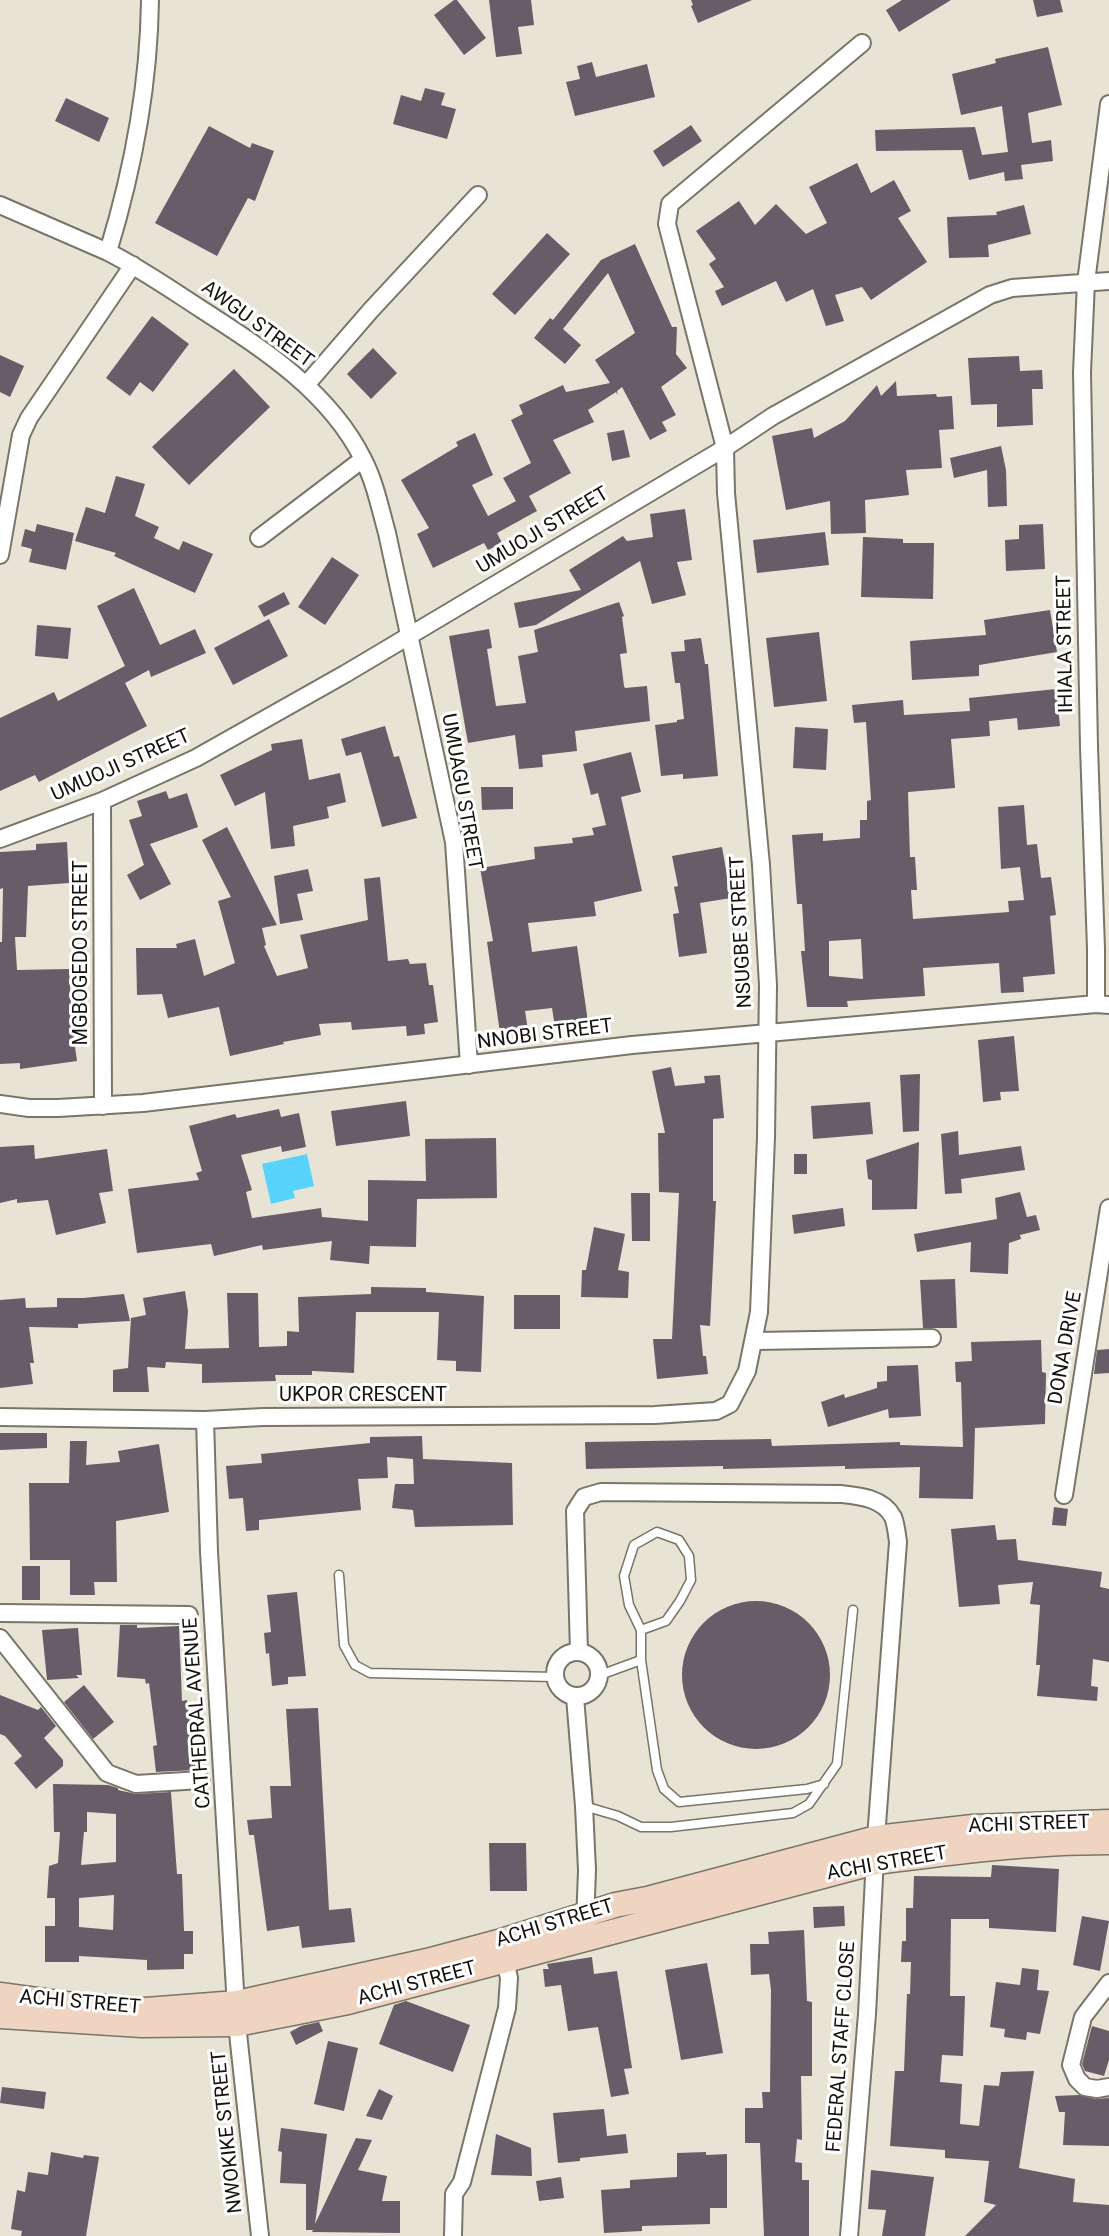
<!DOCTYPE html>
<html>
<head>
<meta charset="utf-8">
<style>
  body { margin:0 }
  canvas { display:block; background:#e8e4d5 }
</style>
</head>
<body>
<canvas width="1109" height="2236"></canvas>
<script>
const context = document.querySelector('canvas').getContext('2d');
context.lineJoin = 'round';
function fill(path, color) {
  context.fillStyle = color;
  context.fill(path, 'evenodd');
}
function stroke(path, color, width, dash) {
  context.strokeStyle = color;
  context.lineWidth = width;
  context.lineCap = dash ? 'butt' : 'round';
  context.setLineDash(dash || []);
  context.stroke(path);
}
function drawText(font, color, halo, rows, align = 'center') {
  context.font = font + ' Roboto,sans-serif';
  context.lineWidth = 6;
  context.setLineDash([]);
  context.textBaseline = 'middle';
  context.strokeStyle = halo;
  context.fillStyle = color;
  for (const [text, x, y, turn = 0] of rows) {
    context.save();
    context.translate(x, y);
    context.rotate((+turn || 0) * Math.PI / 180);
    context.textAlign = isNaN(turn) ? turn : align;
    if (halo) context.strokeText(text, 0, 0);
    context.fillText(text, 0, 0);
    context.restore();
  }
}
fill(new Path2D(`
  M307,1154L314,1186L293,1191L295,1198L271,1204L262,1164Z`), '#57d3fc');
fill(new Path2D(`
  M454,0H457L486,38L464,55L434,15Z
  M489,0H531L534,25L518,27L522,54L496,57Z
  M691,0H752L698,23L691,6L693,5Z
  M902,0H951L899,32L886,10Z
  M1033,0H1060L1063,12L1037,17Z
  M1048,47L1062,105L1028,113L1032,143L1051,140L1053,161L1021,165L1023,179L1005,181L1004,172L969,180L962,150L876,151L875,130L975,127L982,155L1008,152L1002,106L961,115L952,74L996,63L995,59Z
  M592,62L596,77L647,64L655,97L575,116L566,82L580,79L577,66Z
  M425,88L445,93L441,105L456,109L447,139L393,124L401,95L421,101Z
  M66,98L109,118L99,142L55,121Z
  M691,125L702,141L663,167L653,151Z
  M209,126L250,148L252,143L274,151L255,201L248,198L217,256L155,223Z
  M857,163L871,193L894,180L911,211L898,218L927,262L871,300L862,287L835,295L844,321L826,326L813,289L786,302L776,281L722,306L715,291L724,287L709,264L716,259L696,231L739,201L755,225L776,204L806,234L827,223L809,187Z
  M1024,205L1031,234L988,245L989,257L949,258L947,217L997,215L996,212Z
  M547,233L570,254L515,315L492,294Z
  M635,244L672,327H677L676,354L687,368L661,387L676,415L662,422L667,431L650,440L622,387L617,391L618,395L616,392L588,410L594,422L553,440L571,473L529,496L537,511L497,533L502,543L488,550L484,543L433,568L417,534L429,528L401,480L458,446L456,442L475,433L493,475L472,485L488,516L516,501L503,478L531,463L511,420L523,414L519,405L563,385L566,392L610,383L595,360L635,333L608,273L563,329L581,345L565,364L534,338L550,318L553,320L601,260Z
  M152,316L189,344L153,392L140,382L130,396L106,378Z
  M373,348L397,373L371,399L347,374Z
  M0,355L24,366L10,397L0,392Z
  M1019,356L1020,371L1042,370L1043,389H1032L1033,425L997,427V404L971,405L968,358Z
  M234,369L270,407L189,485L152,447Z
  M896,381L897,396L936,394L937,397L952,396L954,429L939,430L942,468L906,470L909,495L865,500L866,533L831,534L830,501L786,510L772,436L812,428L814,438L845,421L877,385L881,396Z
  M624,430L630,457L612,461L607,433Z
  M1001,446L1006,470L1007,506L988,507L987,470L954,478L950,458Z
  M116,476L145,484L135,516L159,527L154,538L179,550L183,541L213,554L195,593L114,556L116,553L75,541L86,507L105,513Z
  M685,509L692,560L677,562L686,595L652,604L640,561L536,625L519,628L514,603L581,590L569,570L623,536L627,541L653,537L650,514Z
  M37,524L74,533L66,570L29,562L32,549L21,546L25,529L35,532Z
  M1043,524L1045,569L1006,571L1005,540L1019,539V525Z
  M825,532L829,565L757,573L753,540Z
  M863,537L903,539V543H934L933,599L861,597Z
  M332,557L359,575L325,625L298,607Z
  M134,588L160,645L195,629L206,653L151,677L149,670L125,683L147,726L39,782L35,775L0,791V718L54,692L58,701L125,666L97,606Z
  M284,592L290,604L264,617L258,606Z
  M619,602L624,616L622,617L627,653L620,654L624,686L625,688L647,686L650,721L575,731L577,751L542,755L543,767L519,769L515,735L468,743L449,636L489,629L492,648L487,649L496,706L526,703L518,656L538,652L534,630Z
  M1050,610L1057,652L979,665V676L912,680L910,641L986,635L984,620Z
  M269,619L288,656L233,685L214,648Z
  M37,625L71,628L68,659L35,656Z
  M819,632L827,701L774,707L766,638Z
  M701,638L705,664H708L718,776L683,779V774L661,776L655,725L677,722V720L684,719L680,683H675L671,652L685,651L684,640Z
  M1056,689L1060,726L1018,730L1017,718L989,721L990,736L951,739L955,788L908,792L910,857H915L917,890H911L913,919L1009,912L1008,901L1024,900L1020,867L1001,869L998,807L1024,805L1027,845L1037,844L1041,878L1051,877L1056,915L1050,916L1055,974L1023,977L1024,992L1001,993L999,963L923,968L925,996L847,1001L848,1007H807L801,951H805L802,904H797L792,835L823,833V841L860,838V820H867V801L871,800L866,722L854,723L852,705L903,700L904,715L970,711L969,698ZM861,939L863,979L829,976V941Z
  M385,726L394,757L399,756L417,818L382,827L361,752L346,756L341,739Z
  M795,727L828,729L826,770L793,768Z
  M302,739L309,780L340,773L346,802L327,807L329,818L293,826L295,846L271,849L265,792L235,806L220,775L272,750L271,744Z
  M631,752L641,792L621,797L642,891L594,902L596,916L528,923L532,952L577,946L588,1022L555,1027L552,1008L525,1011L528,1030L500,1033L487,942L493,941L480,868L535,859L534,847L573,843L572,838L594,835L592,828L606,825L598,793L591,795L583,764Z
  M481,787H513V809L482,810Z
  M166,791L169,799L187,793L198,827L150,844L171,884L140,900L127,875L144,865L129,820L142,816L137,801Z
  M227,827L277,925L262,928L266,945L264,946L277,976L308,968L300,935L368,920L364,879L380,877L388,961L408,959L410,964L426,963L429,985H433L438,1022L424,1024L425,1034L407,1036L406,1026L352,1030L351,1022L319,1024L321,1035L283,1042L284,1044L230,1056L219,1007L168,1018L162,994L137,995L136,948H177L176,944L195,939L204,976L235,963L218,901L231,897L202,840Z
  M67,842L69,883L28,886L26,937H15L17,970L69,969L71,1004H69L77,1061L20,1069V1063L0,1064V942H2L3,888L0,889V852L36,850V844Z
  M722,847L731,898L700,903L707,953L679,957L673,914L679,913L674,887L678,886L672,856Z
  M308,869L313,891L297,894L303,920L280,924L274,876Z
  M1014,1036L1019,1091L1000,1092L1001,1100L983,1102L978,1040Z
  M671,1067L675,1086L705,1083L704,1076L720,1075L724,1118L713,1119V1201H716L710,1326L700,1325L703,1356H706L708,1374L657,1379L653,1339H672L679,1193L659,1192L658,1133H665L652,1071Z
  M920,1074L919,1131L903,1132L900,1075Z
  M406,1101L410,1136L336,1146L331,1111Z
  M870,1102L873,1134L813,1139L811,1106Z
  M279,1109L281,1117L299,1113L306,1147L282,1152L281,1146L241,1155L252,1190L246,1192L252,1218L321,1208L322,1217L368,1221V1180L426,1181L425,1139L496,1138L497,1198L417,1199L416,1247L370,1246L369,1264L330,1260L332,1241L263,1250L262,1245L214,1256L211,1244L137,1253L128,1189L199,1180L196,1173L202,1171L189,1126L235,1114L237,1118Z
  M958,1131L959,1155L1021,1146L1025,1170L961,1179L962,1193L945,1194L941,1134Z
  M919,1142L917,1209L872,1210V1180L868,1179L866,1160Z
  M34,1145L35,1159L107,1149L113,1191L99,1193L106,1223L56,1235L48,1200L17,1203V1199L0,1203V1147Z
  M794,1154H807V1174H794Z
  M1020,1192L1027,1217L1036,1215L1040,1230L1020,1235L1021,1239L1009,1243L1008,1274L970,1272L971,1242L917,1252L914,1234L997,1219L995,1198Z
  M631,1193H650V1241H632Z
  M843,1208L845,1226L794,1234L792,1215Z
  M594,1227L625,1234L618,1270L629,1272L628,1298L581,1297L582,1270H586Z
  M955,1279L957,1328H923L920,1280Z
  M371,1287L426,1288V1292L484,1296L481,1372L456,1371V1361L437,1360L439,1312H356L354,1373L312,1371V1375H275L276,1381L202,1383V1364L166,1362L165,1368L147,1367L149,1392H113V1370L128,1368L131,1318L146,1315L143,1298L185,1291L188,1311L185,1349L229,1348L227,1293H258L259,1347L287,1346V1331L299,1332L298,1297L371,1294Z
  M124,1294L130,1321L78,1324V1328L29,1327L34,1363H30L33,1384L0,1388V1300L25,1298L26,1308L57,1307V1298H83Z
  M514,1295H560V1329H514Z
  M1041,1340L1042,1372L1046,1373L1045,1424L975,1428L973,1499L919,1498L920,1467L845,1469V1466L723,1469V1466L586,1469L585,1442L771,1439L772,1446L900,1442V1445L963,1447L961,1382H956L955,1362L972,1361L971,1342Z
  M1109,1349V1373L1094,1374L1097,1350Z
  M918,1365L921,1416L889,1418L888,1409L828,1427L821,1402L844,1394L845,1398L877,1388V1382L887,1381V1366Z
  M0,1433H47V1448L0,1450Z
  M422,1436L423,1459L512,1463L513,1525L415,1527L413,1510L392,1508L395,1484H414L413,1459L387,1457L388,1478L358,1479L361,1510L259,1520V1530L246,1531L243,1498L229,1499L226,1466L262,1463L261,1454L370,1443V1437Z
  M70,1441H87L86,1465L120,1462L118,1451L159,1444L169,1512L116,1521L117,1582H94L95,1595H70V1560H30L29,1483H69Z
  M1054,1507L1068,1509L1066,1526L1052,1525Z
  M995,1525L997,1540L1016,1539L1018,1560L1102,1572L1100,1587L1109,1589V1662L1093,1659L1091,1686L1098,1687L1097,1701L1037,1696L1040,1665H1036L1040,1605L1030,1604L1033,1582L998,1585L1000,1604L959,1607L951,1529Z
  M22,1566H40V1600H22Z
  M297,1592L306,1676L288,1677V1684L272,1686L269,1653L266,1654L264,1633L271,1632L267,1595Z
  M682 1675a74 74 0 1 1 148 0a74 74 0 1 1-148 0Z
  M120,1625H137V1628L179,1626L182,1701L187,1700L196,1770L156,1772L153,1746L157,1745L149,1683L146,1684L145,1679L117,1677Z
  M78,1628L82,1675H76L79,1678L47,1680L42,1630Z
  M84,1685L114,1722L93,1739L64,1702Z
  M0,1695L38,1710L41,1707L56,1726L44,1738L63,1760V1766L36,1789L14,1763L22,1756L5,1736L0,1734Z
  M318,1708L329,1910L351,1908L355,1942L302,1948L299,1926L267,1931L254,1835H249L247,1820L272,1818L270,1786H291L286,1709Z
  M53,1784L108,1785L118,1788V1790L136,1794L171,1792L177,1874H182L184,1931H193V1954H184V1969L147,1970V1960L79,1956V1962H45V1926H55V1898H47L49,1866L58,1863L60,1832H54ZM87,1812L116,1814V1862L81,1865L84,1832H87ZM114,1895L113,1930L79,1927V1898Z
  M489,1843H526L527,1891H490Z
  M992,1865L1059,1869L1056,1932L989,1928V1919H951L950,1996H965L963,2056L942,2055L940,2082L962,2084L960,2124L979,2126L984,2085L999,2086L1001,2072L1034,2071L1019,2168L1075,2179L1073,2202L1109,2205V2236H965L996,2205L984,2202L989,2161L945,2158V2150L890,2146L895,2071H904L907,1994H910L911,1962H901L902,1941H906V1908H913L914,1876L991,1877Z
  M844,1906L845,1926L814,1928L813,1907Z
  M1082,1916L1109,1921L1100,1971L1073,1965Z
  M804,1930L807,2001L812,2002V2076H801L802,2140L797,2139L795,2162L802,2163V2180H809V2236H764L760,2143H745V2108H763L762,2092H770L771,1990L769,1974L751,1975L750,1944H769L768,1932Z
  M592,1957L594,1974L617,1971L632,2068L624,2069L629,2094L611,2097L598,2027L568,2031L561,1985L545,1987L543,1969H549L547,1964Z
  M707,1963L723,2053L681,2060L665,1970Z
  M1022,1968L1039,1970L1037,1990L1049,1991L1040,2034L1027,2032L1026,2040L1004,2037L1005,2029L990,2027L996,1982L1020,1985Z
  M406,2001L470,2025L453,2072L379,2044L394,2005Z
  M319,2022L323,2031L296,2045L290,2032L301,2026Z
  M1092,2026L1109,2031V2060L1104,2076L1085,2071L1082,2064Z
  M328,2041L358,2048L344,2111L314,2104Z
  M2,2087L46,2092L44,2109L0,2103Z
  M379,2089L393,2096L382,2120L366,2116Z
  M1079,2095L1096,2099L1109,2098V2146L1063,2145L1065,2112H1059L1055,2096Z
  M604,2109L607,2136L626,2134L628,2153L580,2158V2161L558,2163L553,2113Z
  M281,2128L327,2134L315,2224L356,2138L372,2140L358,2170L387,2176L382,2201H400V2233L312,2232L313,2230H306V2184L280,2183L282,2152L278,2151Z
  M496,2134L531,2148L532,2176L491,2175Z
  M51,2152L83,2158L84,2155L99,2157L86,2236H21L22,2231L11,2229L17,2190L25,2192L28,2172L48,2175Z
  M706,2152V2155L727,2154V2208H710V2224L642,2226V2231L604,2233L601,2190L630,2188V2180L677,2177V2153Z
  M871,2170L934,2177L925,2236H882L886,2210L868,2209Z
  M561,2177L564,2198L539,2201L536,2181Z`), '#665d69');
const lane = new Path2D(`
  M339,1575L344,1645L355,1665L370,1673L555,1677
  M641,1630L666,1621L680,1601L691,1580L689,1556L679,1540L657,1532L634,1545L624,1576L629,1605L641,1630V1660L657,1770L664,1789L679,1802L807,1789L824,1784
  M600,1675L641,1660
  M584,1806L618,1816L641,1827H671L793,1813L809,1804L837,1764L853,1610`);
const street = new Path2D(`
  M150,0C149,85 133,170 108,252C140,268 170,289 201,309C263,349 329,391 363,459C375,482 380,508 387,533L454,842L469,1065
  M0,205L108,252
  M306,385L371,310L478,195
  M259,538L363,459
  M0,555L21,435L29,418L133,265
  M102,801L103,1106
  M0,839L102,801L196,758L345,674L725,448L773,416L990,295L1012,288L1109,281
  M1096,1004V949L1089,747L1082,372L1086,282L1109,104
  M0,1104L29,1108H58L143,1103L632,1045L1096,1004L1109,1005
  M755,1341L932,1338
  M0,1417L205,1420L263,1417L655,1415L716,1411L730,1404L747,1371L759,1312L766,1137L768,985L761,865L726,493L725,448L667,224L670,204L862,43
  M205,1420L209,1552L237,2024L260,2236
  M1064,1495L1109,1208
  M0,1613L189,1615
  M0,1638L107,1773L136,1784L201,1780
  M555 1674a22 22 0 1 1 44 0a22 22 0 1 1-44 0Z
  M579,1652L575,1511L584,1497L601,1492L841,1494C860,1496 883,1498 893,1517C896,1524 897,1535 898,1542L876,1838L867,2014L849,2236
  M575,1697L584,1806L587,1870L585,1924
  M1109,1983L1083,2017L1071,2065L1077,2079L1085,2087L1097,2089L1109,2087
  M453,2236L454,2194L462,2182L507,2008L509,1978L505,1961`);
const secondary = new Path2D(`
  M0,1995L66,2004L146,2010L237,2003L427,1961L498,1942L615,1905L647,1899L876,1838L973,1827L1109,1822
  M0,2016L142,2025L237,2024L348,2002L876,1862C953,1852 1031,1842 1109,1842`);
stroke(lane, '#797568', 11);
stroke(street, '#797568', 20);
stroke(secondary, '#797568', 27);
stroke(lane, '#fff', 8);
stroke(street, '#fff', 16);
stroke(secondary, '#f0d4c2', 24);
drawText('20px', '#13120d', '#fff', [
  ["AWGU STREET",257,325,36],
  ["UMUOJI STREET",543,531,-31],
  ["IHIALA STREET",1066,644,-91],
  ["UMUOJI STREET",121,766,-24],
  ["UMUAGU STREET",461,792,80],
  ["NSUGBE STREET",742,932,-93],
  ["MGBOGEDO STREET",82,953,-90],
  ["NNOBI STREET",545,1035,-7],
  ["DONA DRIVE",1066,1348,-80],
  ["UKPOR CRESCENT",363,1396],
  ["CATHEDRAL AVENUE",198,1713,-94],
  ["ACHI STREET",1029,1825,-2],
  ["ACHI STREET",887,1864,-10],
  ["ACHI STREET",555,1924,-17],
  ["ACHI STREET",417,1984,-15],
  ["ACHI STREET",80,2003,5],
  ["FEDERAL STAFF CLOSE",842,2047,-86],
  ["NWOKIKE STREET",228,2132,-96]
]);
</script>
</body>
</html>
